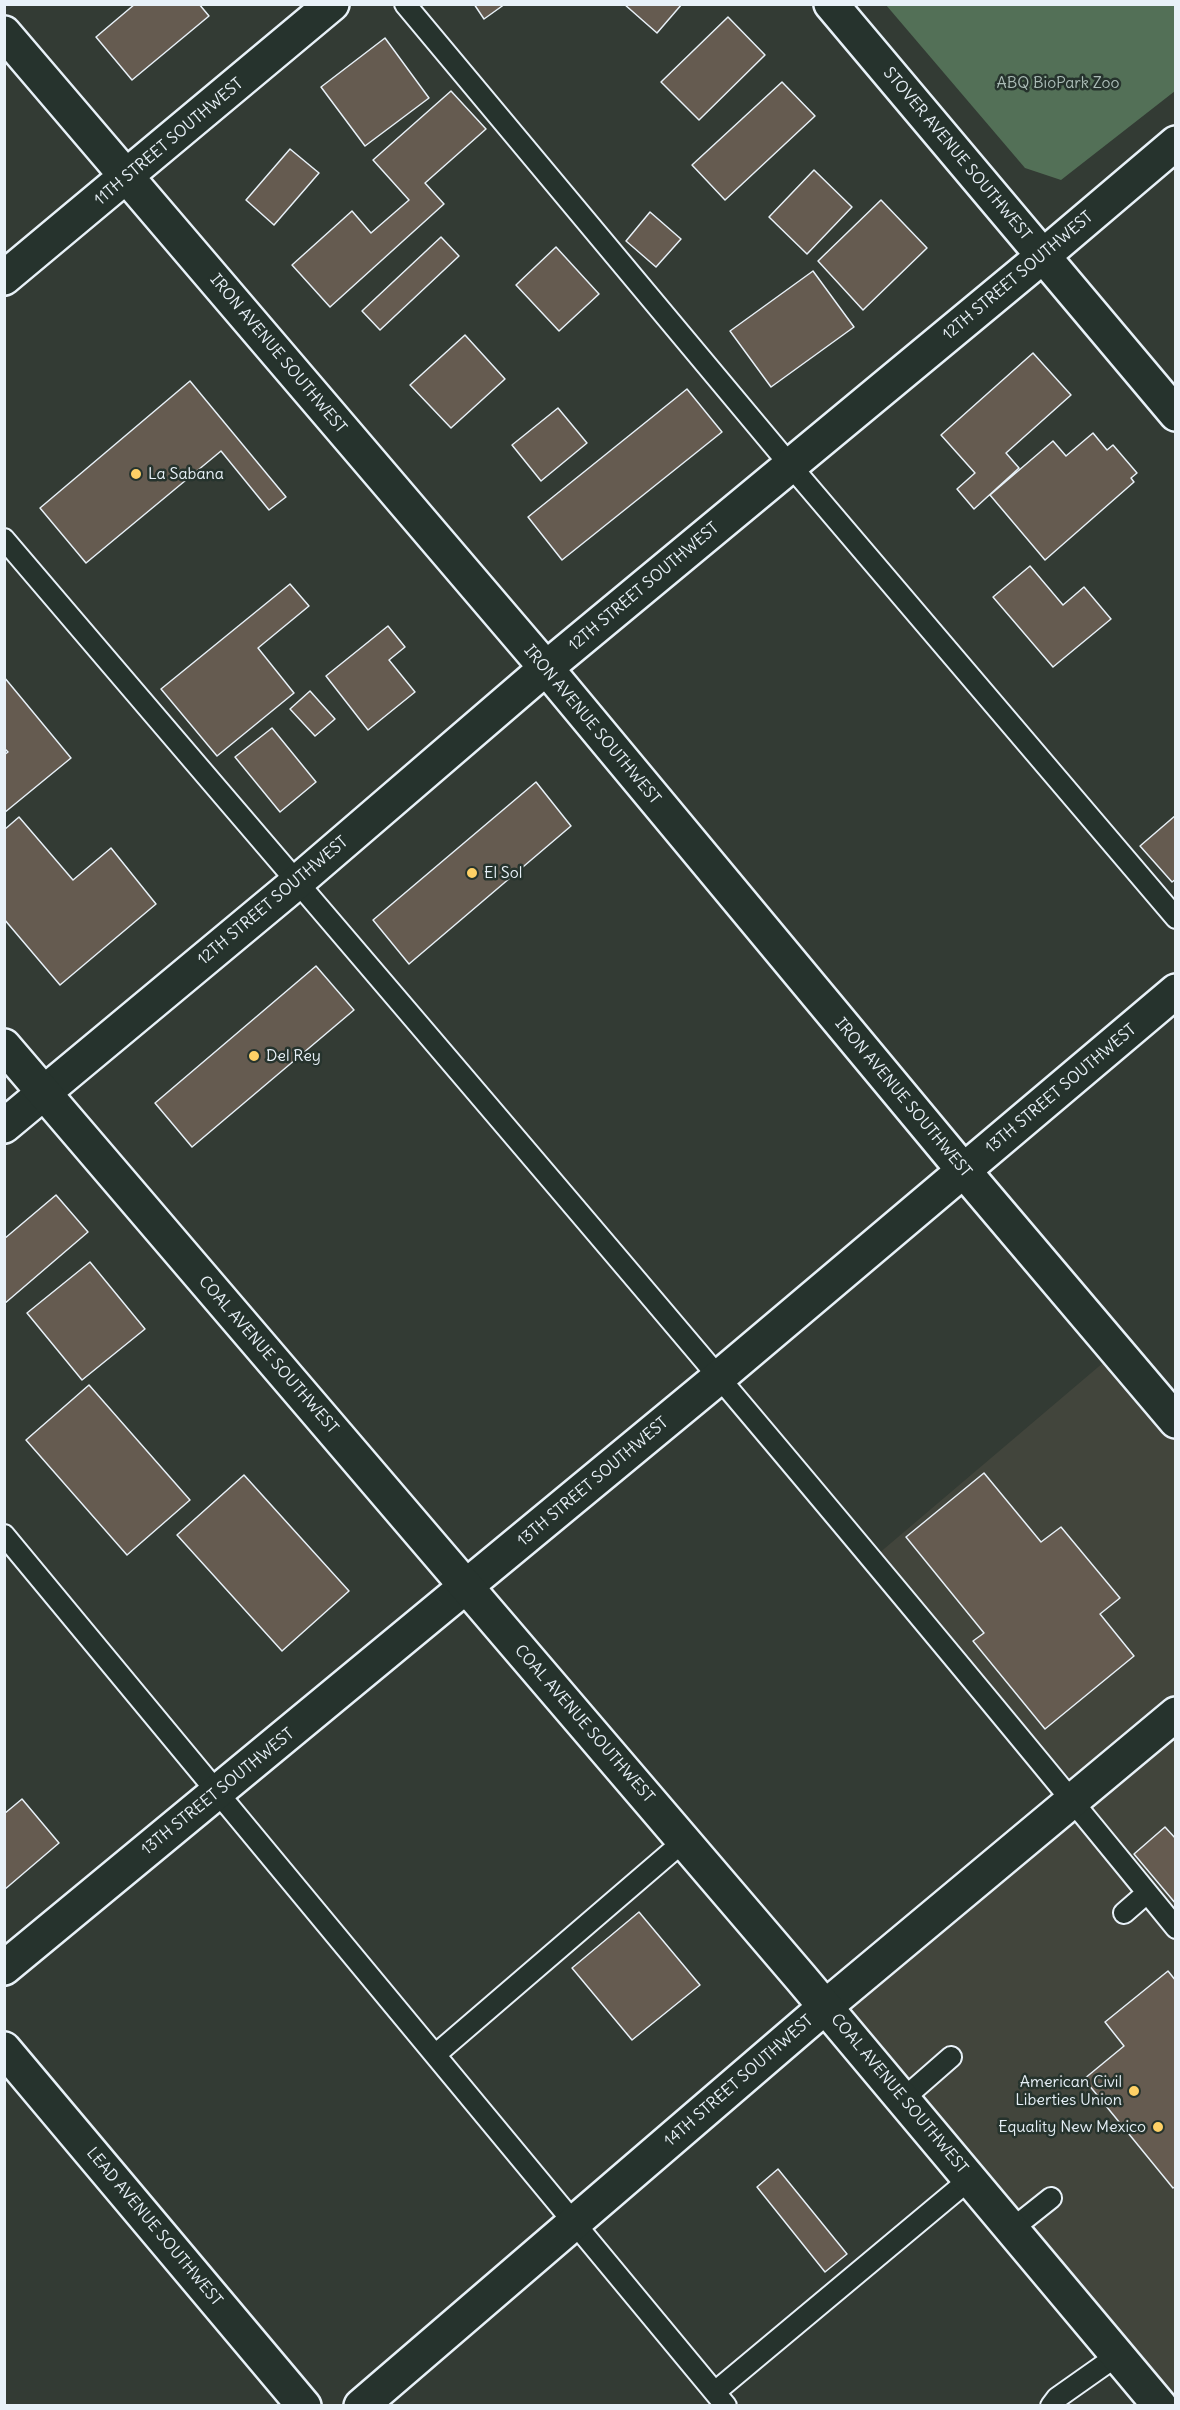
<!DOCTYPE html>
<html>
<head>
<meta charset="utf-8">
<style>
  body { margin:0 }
  #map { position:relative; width:1180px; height:2410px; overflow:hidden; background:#333b34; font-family:Delius,sans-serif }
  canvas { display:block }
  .frame { position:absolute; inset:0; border:6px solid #e8f1f8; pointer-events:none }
</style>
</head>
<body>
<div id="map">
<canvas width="1180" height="2410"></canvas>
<div class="frame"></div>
</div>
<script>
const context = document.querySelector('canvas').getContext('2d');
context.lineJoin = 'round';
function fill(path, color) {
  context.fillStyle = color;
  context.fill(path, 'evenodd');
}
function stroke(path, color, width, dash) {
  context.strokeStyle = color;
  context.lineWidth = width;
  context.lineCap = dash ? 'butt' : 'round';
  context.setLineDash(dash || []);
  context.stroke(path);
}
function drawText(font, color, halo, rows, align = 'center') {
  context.font = font + ' Delius,sans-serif';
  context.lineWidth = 5;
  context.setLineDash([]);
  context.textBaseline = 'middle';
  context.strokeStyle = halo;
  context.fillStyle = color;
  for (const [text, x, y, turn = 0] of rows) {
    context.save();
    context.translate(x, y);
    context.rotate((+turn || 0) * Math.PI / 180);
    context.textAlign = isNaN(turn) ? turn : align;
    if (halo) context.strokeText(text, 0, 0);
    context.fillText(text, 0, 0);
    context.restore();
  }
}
fill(new Path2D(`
  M1117,1351L1175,1421V2405L825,2007L1072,1802L871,1560Z`), '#42453c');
fill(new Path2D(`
  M886,5H1175V91L1061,180L1025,168Z`), '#537057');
const building = new Path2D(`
  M135,4H199L209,16L132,80L96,37Z
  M474,4H505L484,19Z
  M624,4H682L657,33Z
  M728,17L765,55L699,120L661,82Z
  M385,38L429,98L365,146L321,87Z
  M782,82L815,116L725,200L692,165Z
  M451,91L486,129L425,183L444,204L330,307L292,265L352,211L371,233L409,200L373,160Z
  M290,149L319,173L274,225L246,200Z
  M814,170L852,207L807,254L769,217Z
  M881,200L927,248L863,310L818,261Z
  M650,212L681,239L656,267L626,241Z
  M441,237L459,256L380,330L362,311Z
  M556,247L599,294L559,331L516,285Z
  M813,271L854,327L771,387L730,331Z
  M465,335L505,379L451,428L410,385Z
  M1033,353L1071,395L1006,453L1019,468L974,509L957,489L975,473L941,435Z
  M190,381L286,497L269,510L221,451L86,563L40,508Z
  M687,389L722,432L562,560L528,517Z
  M558,408L587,443L541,481L512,445Z
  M1093,433L1107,450L1113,445L1137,473L1131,478L1134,482L1045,560L990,495L1053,441L1066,456Z
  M1030,566L1063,605L1084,587L1111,619L1053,667L993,597Z
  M290,584L309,606L258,648L294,693L217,756L161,689Z
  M388,626L405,647L389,660L415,692L368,730L326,676Z
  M4,677L71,758L4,813V755L8,752L4,748Z
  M310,691L335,719L315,736L290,709Z
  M272,728L316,782L280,812L235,757Z
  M536,782L571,826L409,964L373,920Z
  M1176,815V879L1172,882L1140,846Z
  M19,817L73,880L111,848L156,904L60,985L4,919V830Z
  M316,966L354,1010L192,1147L155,1103Z
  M56,1195L88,1232L4,1304V1239Z
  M90,1262L145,1329L82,1380L27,1313Z
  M89,1385L190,1500L127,1555L26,1440Z
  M984,1473L1041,1542L1061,1527L1120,1598L1100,1614L1134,1656L1045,1729L973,1641L984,1633L906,1537Z
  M244,1475L349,1591L282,1651L177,1535Z
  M22,1799L59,1843L4,1890V1814Z
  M1165,1827L1176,1839V1904L1134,1854Z
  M639,1912L700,1985L632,2040L572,1968Z
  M1168,1971L1176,1981V2186L1173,2188L1084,2079L1124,2046L1105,2022Z
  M778,2169L847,2254L825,2272L757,2187Z`);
fill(building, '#655b50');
stroke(building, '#e8f1f8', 1.5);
const service = new Path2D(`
  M405,4L790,465L1176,918
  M4,539C397,1000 794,1458 1176,1928
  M4,1535L726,2406
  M1124,1913L1147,1893
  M435,2055L684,1841
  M903,2099L951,2057
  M1012,2229L1051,2198
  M715,2392L970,2179
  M1051,2406L1057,2398L1118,2355`);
const minor = new Path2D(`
  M831,4L1176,414
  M4,33L546,668L964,1171L1176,1421
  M4,278L332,4
  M4,1126L296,883L546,668L1043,256L1176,143
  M4,1968L718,1378L1176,991
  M825,2007L1176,1714`);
const tertiary = new Path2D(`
  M4,1046L801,1978L1160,2406
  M4,2049L304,2406
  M361,2406L825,2007`);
stroke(service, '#e8f1f8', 24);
stroke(minor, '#e8f1f8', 38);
stroke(tertiary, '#e8f1f8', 38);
stroke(service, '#26332d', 20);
stroke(minor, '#26332d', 33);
stroke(tertiary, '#26332d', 33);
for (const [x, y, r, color] of [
  [136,474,6,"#ffd166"],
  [472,873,6,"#ffd166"],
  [254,1056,6,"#ffd166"],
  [1134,2091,6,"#ffd166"],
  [1158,2127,6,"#ffd166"]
]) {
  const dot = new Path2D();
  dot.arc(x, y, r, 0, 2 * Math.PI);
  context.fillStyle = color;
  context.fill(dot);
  stroke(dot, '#26332d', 2);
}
drawText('16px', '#acbdb8', '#26332d', [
  ["ABQ BioPark Zoo",1058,83]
]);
drawText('16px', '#e8f1f8', '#26332d', [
  ["11TH STREET SOUTHWEST",169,142,-40],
  ["STOVER AVENUE SOUTHWEST",957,154,50],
  ["12TH STREET SOUTHWEST",1018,276,-40],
  ["IRON AVENUE SOUTHWEST",278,354,50],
  ["12TH STREET SOUTHWEST",644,587,-40],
  ["IRON AVENUE SOUTHWEST",592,725,50],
  ["12TH STREET SOUTHWEST",273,901,-40],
  ["13TH STREET SOUTHWEST",1061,1089,-40],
  ["IRON AVENUE SOUTHWEST",903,1098,50],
  ["COAL AVENUE SOUTHWEST",268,1355,49],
  ["13TH STREET SOUTHWEST",593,1482,-40],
  ["COAL AVENUE SOUTHWEST",584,1724,49],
  ["13TH STREET SOUTHWEST",218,1792,-39],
  ["14TH STREET SOUTHWEST",739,2081,-41],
  ["COAL AVENUE SOUTHWEST",899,2094,50],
  ["LEAD AVENUE SOUTHWEST",154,2227,50]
]);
drawText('16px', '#e8f1f8', '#26332d', [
  ["La Sabana",148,474],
  ["El Sol",484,873],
  ["Del Rey",266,1056],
  ["American Civil",1122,2082,"right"],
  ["Liberties Union",1122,2100,"right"],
  ["Equality New Mexico",1146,2127,"right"]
], 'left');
</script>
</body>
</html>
